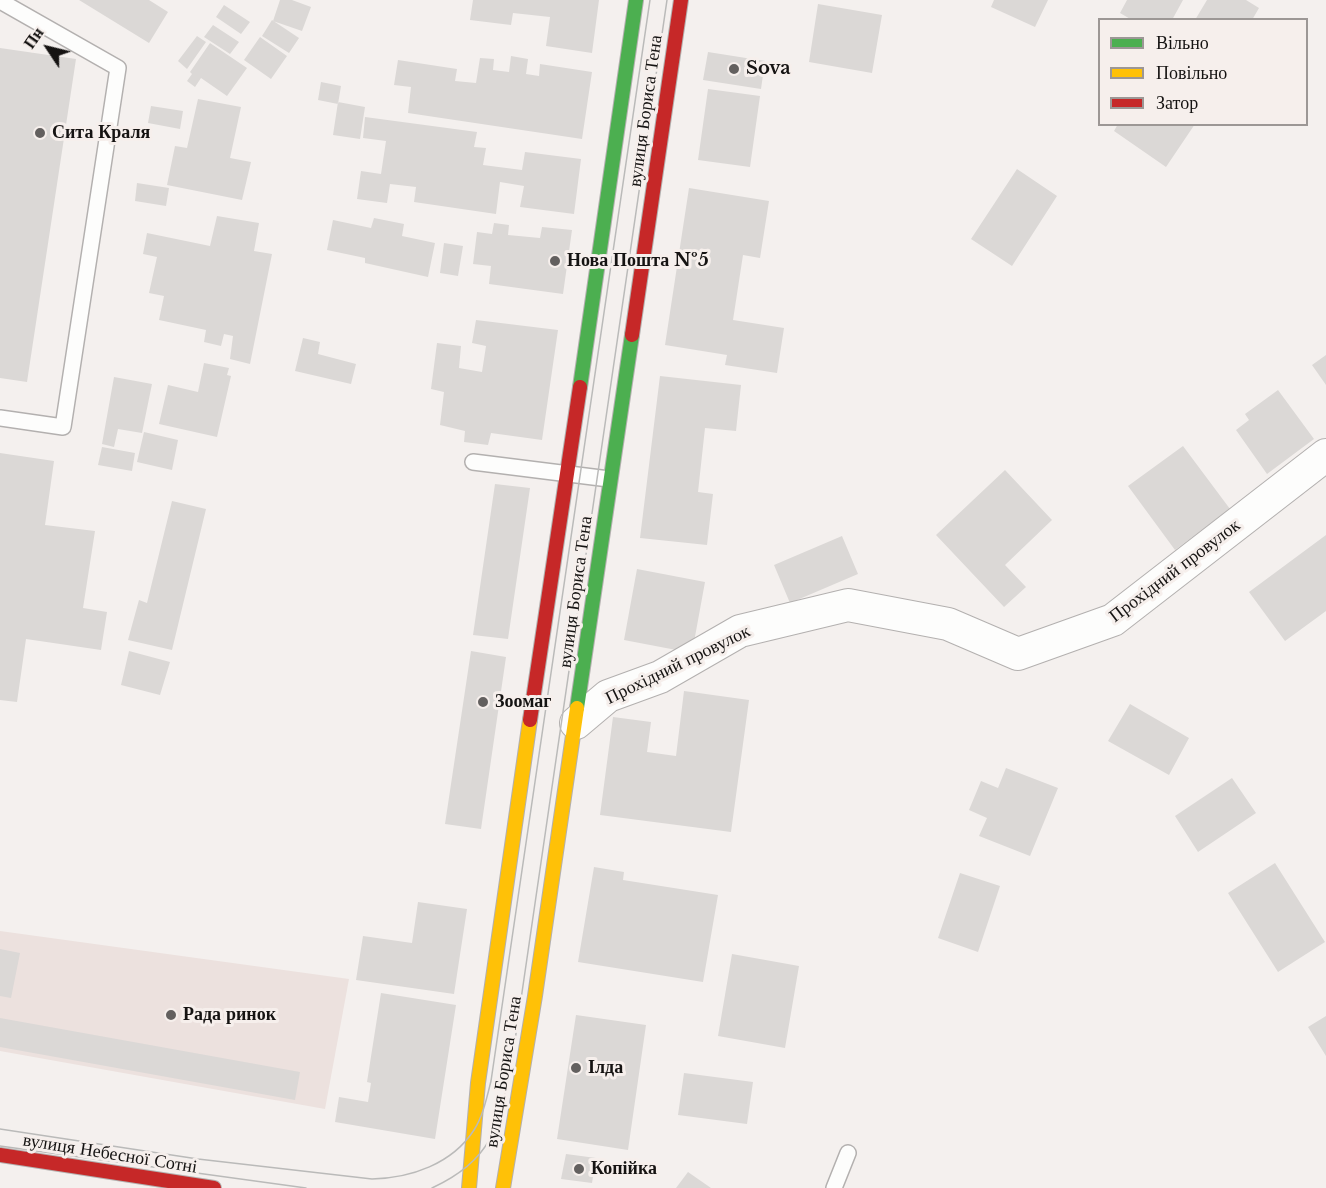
<!DOCTYPE html>
<html>
<head>
<meta charset="utf-8">
<style>
  body { margin:0 }
  #map { position:relative; width:1326px; height:1188px; overflow:hidden; background:#f4f0ee; font-family:"Libre Baskerville",serif }
  canvas { display:block }
  .legend { position:absolute; left:1098px; top:18px; width:210px; height:108px; box-sizing:border-box; background:#f6efec; border:2px solid #9c9795; margin:0; padding:8px 10px; list-style:none; font-size:18px; color:#151312 }
  .legend li { display:flex; align-items:center; gap:12px; height:30px }
  .legend b { width:30px; border:2px solid #9c9795 }
  .north { position:absolute; left:18px; top:18px; width:60px; height:60px; -webkit-text-stroke:4px #f6efec; paint-order:stroke; rotate:305deg; font-size:16px; font-weight:700; line-height:24px; text-align:center; color:#151312 }
  .north::after { content:''; display:block; margin:auto; width:21px; height:27px; background:#151312; clip-path:polygon(50% 0,100% 100%,50% 72%,0 100%) }
</style>
</head>
<body>
<div id="map">
<canvas width="1326" height="1188"></canvas>
<ul class="legend">
<li><b style="height:8px;background:#4caf50"></b>Вільно</li>
<li><b style="height:8px;background:#ffc107"></b>Повільно</li>
<li><b style="height:8px;background:#c62828"></b>Затор</li>
</ul>
<div class="north">Пн</div>
</div>
<script>
const context = document.querySelector('canvas').getContext('2d');
context.lineJoin = 'round';
function fill(path, color) {
  context.fillStyle = color;
  context.fill(path, 'evenodd');
}
function stroke(path, color, width, dash) {
  context.strokeStyle = color;
  context.lineWidth = width;
  context.lineCap = dash ? 'butt' : 'round';
  context.setLineDash(dash || []);
  context.stroke(path);
}
function drawText(font, color, halo, rows, align = 'center') {
  context.font = font + ' "Libre Baskerville",serif';
  context.lineWidth = 6;
  context.setLineDash([]);
  context.textBaseline = 'middle';
  context.strokeStyle = halo;
  context.fillStyle = color;
  for (const [text, x, y, turn = 0] of rows) {
    context.save();
    context.translate(x, y);
    context.rotate((+turn || 0) * Math.PI / 180);
    context.textAlign = isNaN(turn) ? turn : align;
    if (halo) context.strokeText(text, 0, 0);
    context.fillText(text, 0, 0);
    context.restore();
  }
}
fill(new Path2D(`
  M0,931L349,979L325,1109L0,1051Z`), '#ece1de');
fill(new Path2D(`
  M79,0H149L168,12L149,43Z
  M280,0H292L311,7L302,31L273,21Z
  M473,0H599L592,53L546,46L550,17L513,13L511,25L470,20Z
  M994,0H1048L1035,27L991,7Z
  M1127,0H1183L1172,20H1132L1120,13Z
  M1207,0H1246L1259,8L1252,20H1195Z
  M818,4L882,15L872,73L809,62Z
  M224,5L250,22L241,34L216,17Z
  M272,20L299,38L289,53L262,36Z
  M213,25L239,42L230,54L204,37Z
  M197,36L206,42L187,69L178,61Z
  M260,37L287,56L271,79L244,60Z
  M210,43L247,68L227,96L201,78L195,87L187,81L192,74L190,72Z
  M0,48L76,59L27,382L0,378Z
  M708,52L765,61L761,89L703,80Z
  M511,56L528,59L526,74L539,76L540,64L592,72L582,139L408,113L411,87L394,85L398,60L457,69L455,81L476,83L480,58L494,59L493,70L509,72Z
  M321,82L341,86L338,104L318,100Z
  M708,89L760,96L750,167L698,160Z
  M198,99L241,107L230,158L251,162L242,200L167,185L175,146L187,148Z
  M338,102L365,107L360,139L333,135Z
  M151,106L183,111L180,129L148,123Z
  M365,117L477,132L474,147L486,148L483,165L522,170L525,152L581,159L574,214L520,207L524,186L500,182L496,214L414,202L416,187L390,184L387,203L357,199L361,171L381,174L386,141L363,138Z
  M1118,124H1195L1166,167L1114,131Z
  M1017,169L1057,196L1012,266L971,239Z
  M137,183L169,188L166,206L135,201Z
  M689,188L769,201L760,258L743,255L733,320L784,328L777,373L725,365L727,355L665,345Z
  M217,216L259,223L254,251L272,254L250,364L230,359L233,336L224,334L221,346L204,342L206,330L159,320L164,296L149,293L157,257L143,254L147,233L210,246Z
  M374,218L404,224L402,236L435,243L428,277L365,263V258L327,250L333,220L371,228Z
  M494,223L509,225L508,235L540,238L542,227L572,230L563,294L489,284L491,266L473,264L477,232L492,234Z
  M444,243L463,246L458,276L440,273Z
  M476,320L558,330L542,440L491,433L488,445L464,442L465,431L440,425L444,392L431,389L437,343L461,346L459,368L482,372L486,346L472,343Z
  M303,338L320,342L318,354L356,364L351,384L295,371Z
  M1326,355V385L1312,365Z
  M204,363L229,368L227,375L231,376L217,437L159,424L168,385L198,392Z
  M660,376L741,385L736,431L705,428L698,492L713,494L707,545L640,538Z
  M114,377L152,384L142,433L118,429L114,447L102,444Z
  M1278,390L1314,439L1267,474L1236,430L1249,420L1245,414Z
  M144,432L178,440L172,470L137,462Z
  M1183,446L1230,509L1175,550L1128,486Z
  M102,447L135,453L132,471L98,465Z
  M0,453L54,461L45,525L95,531L83,608L107,612L101,650L26,639L17,702L0,700Z
  M1005,470L1052,520L1005,565L1026,587L1004,607L936,535Z
  M495,484L530,488L508,639L473,635Z
  M172,501L206,509L172,650L128,640L139,600L147,603Z
  M1326,535V611L1285,641L1249,592Z
  M842,536L858,574L790,603L774,565Z
  M637,569L705,582L692,653L624,640Z
  M129,651L170,662L160,695L121,685Z
  M471,651L506,657L481,829L445,824Z
  M684,691L749,700L731,832L600,815L613,717L651,722L647,752L676,756Z
  M1130,704L1189,738L1169,775L1108,741Z
  M1006,768L1058,788L1030,856L979,836L987,818L969,810L981,781L998,788Z
  M1232,778L1256,813L1198,852L1175,816Z
  M1275,863L1325,942L1278,972L1228,893Z
  M594,867L624,872L623,880L718,895L703,982L578,962Z
  M960,873L1000,886L978,952L938,938Z
  M418,902L467,909L454,994L356,980L363,936L412,943Z
  M0,949L20,953L11,998L0,996Z
  M732,954L799,966L785,1048L718,1036Z
  M381,993L456,1005L435,1139L335,1122L339,1097L368,1102L371,1083L367,1082Z
  M576,1015L646,1025L628,1150L557,1139Z
  M1326,1016V1056L1308,1027Z
  M0,1018L300,1072L295,1100L0,1047Z
  M684,1073L753,1082L747,1124L678,1115Z
  M566,1154L596,1158L592,1183L561,1179Z
  M688,1172L711,1188H676Z`), '#dbd8d6');
const lane = new Path2D(`
  M0,1L118,68L63,427L0,418
  M473,462L609,479
  M834,1188L848,1153`);
const street = new Path2D(`
  M576,723L608,696L660,677L740,631L848,605L948,624L1018,654L1113,620L1326,455`);
const fast = new Path2D(`
  M580,387L636,0
  M577,708L632,335`);
const slow = new Path2D(`
  M469,1188L478,1083L530,720
  M503,1188L535,996L577,708`);
const jam = new Path2D(`
  M632,335L681,0
  M530,720L580,387
  M0,1155L214,1188`);
stroke(lane, '#b3b0af', 18);
stroke(street, '#b3b0af', 34);
stroke(fast, '#b3b0af', 16);
stroke(slow, '#b3b0af', 16);
stroke(jam, '#b3b0af', 16);
stroke(lane, '#fdfdfc', 15);
stroke(street, '#fdfdfc', 32);
stroke(fast, '#4caf50', 14);
stroke(slow, '#ffc107', 14);
stroke(jam, '#c62828', 14);
stroke(new Path2D(`
  M0,1129L198,1159L372,1179C411,1178 452,1164 474,1130C483,1116 487,1097 491,1081L650,0
  M0,1146L306,1188
  M432,1188C498,1158 500,1119 513,1054L667,0`), '#babab9', 1.5);
for (const [x, y, r, color] of [
  [734,69,6,"#63605f"],
  [40,133,6,"#63605f"],
  [555,261,6,"#63605f"],
  [483,702,6,"#63605f"],
  [171,1015,6,"#63605f"],
  [576,1068,6,"#63605f"],
  [579,1169,6,"#63605f"]
]) {
  const dot = new Path2D();
  dot.arc(x, y, r, 0, 2 * Math.PI);
  context.fillStyle = color;
  context.fill(dot);
  stroke(dot, '#f6efec', 2);
}
drawText('bold 18px', '#151312', '#f6efec', [
  ["Sova",746,69],
  ["Сита Краля",52,133],
  ["Нова Пошта №5",567,261],
  ["Зоомаг",495,702],
  ["Рада ринок",183,1015],
  ["Ілда",588,1068],
  ["Копійка",591,1169]
], 'left');
drawText('18px', '#151312', '#f6efec', [
  ["вулиця Бориса Тена",646,111,-82],
  ["Прохідний провулок",1175,571,-37],
  ["вулиця Бориса Тена",576,592,-82],
  ["Прохідний провулок",678,665,-26],
  ["вулиця Бориса Тена",504,1072,-81],
  ["вулиця Небесної Сотні",110,1154,9]
]);
</script>
</body>
</html>
